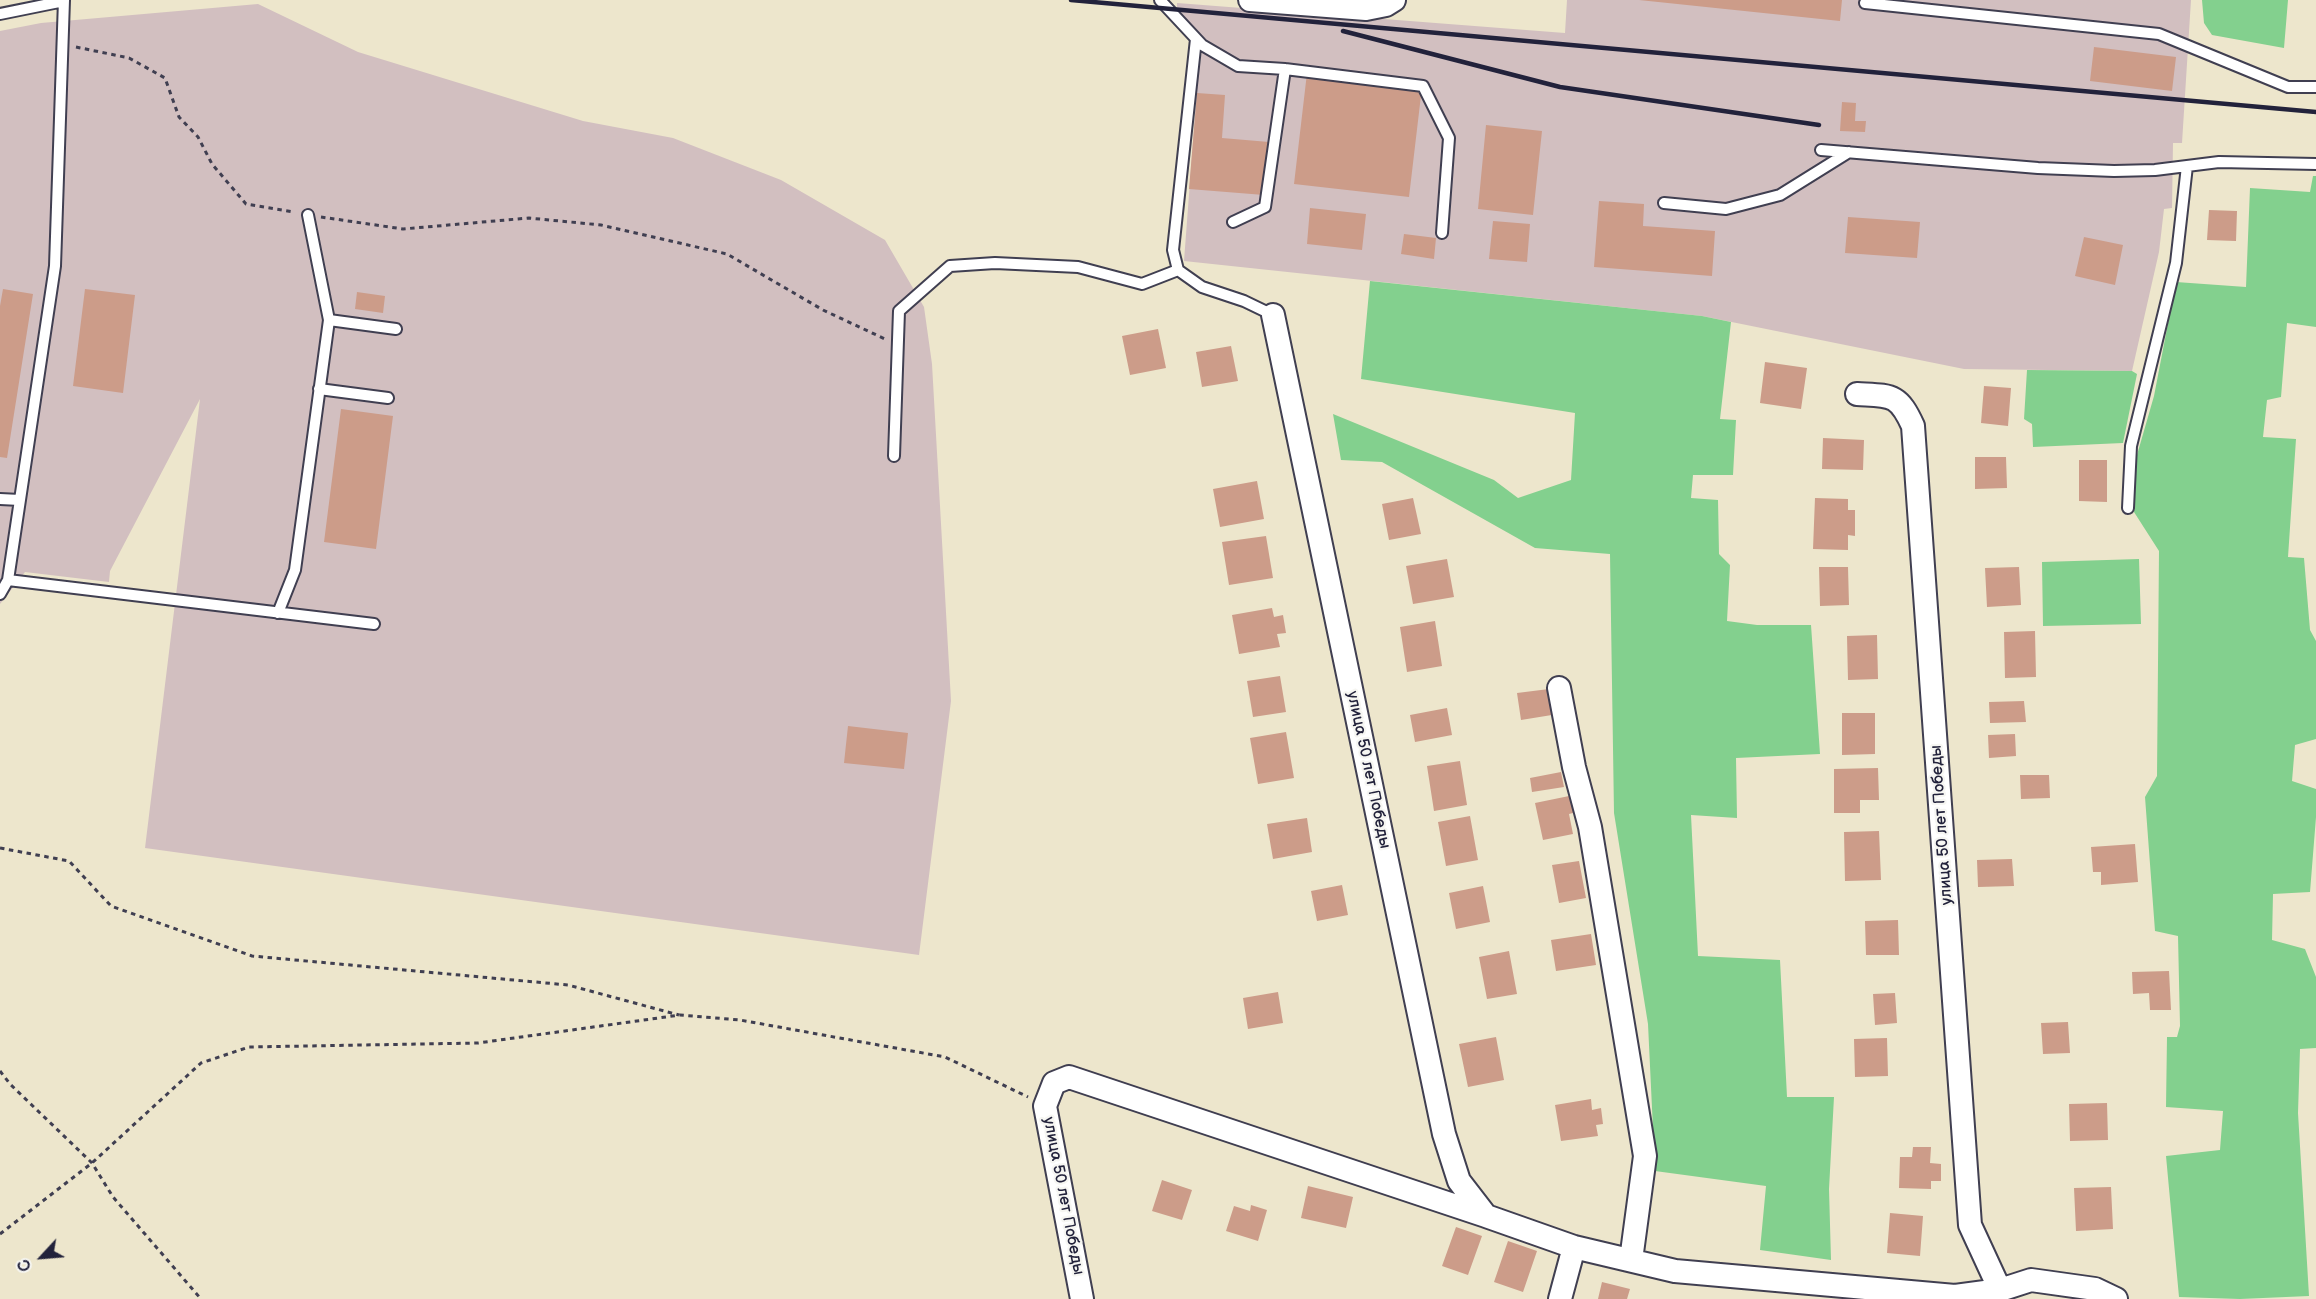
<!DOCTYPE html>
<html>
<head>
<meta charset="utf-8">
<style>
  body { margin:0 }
  #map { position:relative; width:2316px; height:1299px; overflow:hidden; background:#ede6cc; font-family:"Balsamiq Sans",sans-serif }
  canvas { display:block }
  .north { position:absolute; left:12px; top:1227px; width:60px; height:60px; -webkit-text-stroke:4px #f6f6f2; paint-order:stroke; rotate:244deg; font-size:16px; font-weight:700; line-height:24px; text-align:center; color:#22223b }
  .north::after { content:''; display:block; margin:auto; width:21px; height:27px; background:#22223b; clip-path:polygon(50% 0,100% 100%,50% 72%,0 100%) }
</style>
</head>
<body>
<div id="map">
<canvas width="2316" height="1299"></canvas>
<div class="north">С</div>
</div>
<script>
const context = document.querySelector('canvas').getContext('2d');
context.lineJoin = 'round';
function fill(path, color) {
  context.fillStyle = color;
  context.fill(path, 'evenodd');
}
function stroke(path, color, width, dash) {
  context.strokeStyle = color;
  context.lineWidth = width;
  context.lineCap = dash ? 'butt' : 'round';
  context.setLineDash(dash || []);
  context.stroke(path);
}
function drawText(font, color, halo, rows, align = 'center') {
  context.font = font + ' "Balsamiq Sans",sans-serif';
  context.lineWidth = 4.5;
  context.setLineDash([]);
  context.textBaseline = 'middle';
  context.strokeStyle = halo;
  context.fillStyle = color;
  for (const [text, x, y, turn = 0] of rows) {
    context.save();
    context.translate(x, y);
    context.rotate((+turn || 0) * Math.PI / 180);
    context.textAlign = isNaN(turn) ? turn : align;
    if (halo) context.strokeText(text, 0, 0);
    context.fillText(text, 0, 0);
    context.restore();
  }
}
fill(new Path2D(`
  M1567,0H2191L2182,143H2173L2172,208L2164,209L2159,252L2132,371L1964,369L1702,316L1184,261L1198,75L1204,38L1177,13V3L1565,33Z
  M258,4L358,52L583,121L673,138L781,180L885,240L924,307L932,364L951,701L919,955L145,848L200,399L110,571L109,582L25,572L0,604V31L41,23Z`), '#d2bfc0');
fill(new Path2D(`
  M2202,0H2288L2284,48L2212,35L2204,23Z
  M2313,176H2316V327L2287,323L2281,397L2267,400L2263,437L2296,439L2288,557L2304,558L2310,630L2316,641V739L2295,745L2292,781L2316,789V817L2310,892L2273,894L2272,940L2305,949L2316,977V1048L2300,1049L2298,1113L2309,1296L2240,1299L2179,1297L2166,1156L2220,1150L2223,1111L2166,1107L2167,1037H2177L2180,1026L2178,936L2155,931L2145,797L2157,776L2159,551L2134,512L2137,455L2154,396L2176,282L2246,287L2250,188L2310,192Z
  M1370,281L1702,316L1731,322L1720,419L1736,420L1733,475H1693L1691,498L1718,500L1719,554L1730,565L1727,621L1757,625H1811L1820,754L1736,758L1737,818L1691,815L1698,956L1780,960L1787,1097H1834L1829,1189L1831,1260L1760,1250L1766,1186L1655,1171L1648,1024L1614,813L1610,554L1535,548L1382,462L1341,460L1333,414L1494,480L1518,498L1571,480L1575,413L1361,379Z
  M2027,370L2132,371L2137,374L2123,443L2033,447L2032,424L2024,419Z
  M2139,559L2141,624L2043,626L2042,562Z`), '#83d08e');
fill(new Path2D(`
  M1639,0H1842L1840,21Z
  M2094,47L2176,57L2172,91L2090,81Z
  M1307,73L1422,87L1409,197L1294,184Z
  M1197,93L1225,95L1222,138L1269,142L1264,195L1189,189Z
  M1842,102L1856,103L1855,121H1866L1865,132L1840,131Z
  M1486,125L1542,131L1533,215L1478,209Z
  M1599,201L1644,204L1643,226L1715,231L1712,276L1594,267Z
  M1310,208L1366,214L1362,250L1307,244Z
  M2209,210L2237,211L2236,241L2207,240Z
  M1848,217L1920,222L1917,258L1845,253Z
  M1493,221L1530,224L1527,262L1489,259Z
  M1404,234L1436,238L1434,259L1401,254Z
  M2084,237L2123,245L2115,285L2075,276Z
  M3,289L33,294L7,458L0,457V306Z
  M85,289L135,295L123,393L73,386Z
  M357,292L385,296L383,313L355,309Z
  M1158,329L1166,368L1130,375L1122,336Z
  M1231,346L1238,381L1202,387L1196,352Z
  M1765,362L1807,368L1801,409L1760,403Z
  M1984,386L2011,388L2008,426L1981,423Z
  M341,409L393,416L376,549L324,542Z
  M1823,438L1864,440L1863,470L1822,469Z
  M1975,457H2006L2007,488L1975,489Z
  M2079,460H2107V502L2079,501Z
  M1257,481L1264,519L1220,527L1213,489Z
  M1413,498L1421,534L1389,540L1382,504Z
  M1815,498L1848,499V510H1855V536L1848,535V550L1813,549Z
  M1266,536L1273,578L1229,585L1222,542Z
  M1447,559L1454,597L1413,604L1406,566Z
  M1819,567H1848L1849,605L1820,606Z
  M2019,567L2021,605L1987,607L1985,568Z
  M1272,608L1274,617L1283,615L1286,633L1277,634L1280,647L1239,654L1232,615Z
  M1435,621L1442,666L1407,672L1400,627Z
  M2035,631L2036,677L2005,678L2004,632Z
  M1877,635L1878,679L1848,680L1847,636Z
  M1280,676L1286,712L1253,717L1247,681Z
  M1549,689L1558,714L1521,720L1517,693Z
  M2024,701L2026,722L1990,723L1989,702Z
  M1447,708L1452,735L1415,742L1410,715Z
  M1842,713H1875V754L1842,755Z
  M848,726L908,733L904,769L844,763Z
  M1286,732L1294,778L1258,784L1250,738Z
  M2015,734L2016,756L1989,758L1988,735Z
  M1460,761L1467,805L1434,811L1427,766Z
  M1878,768L1879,800H1860V813H1834V769Z
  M1561,772L1564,787L1532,792L1530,778Z
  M2020,775H2049L2050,798L2021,799Z
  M1574,795L1577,812L1569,814L1573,834L1543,840L1535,803Z
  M1470,816L1478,860L1446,866L1438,822Z
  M1307,818L1312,852L1273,859L1267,824Z
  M1879,831L1881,880L1845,881L1844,832Z
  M2135,844L2138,882L2101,885V872H2093L2091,847Z
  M2012,859L2014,886L1978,887L1977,860Z
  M1579,861L1586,898L1559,903L1552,865Z
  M1342,885L1348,915L1317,921L1311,891Z
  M1483,886L1490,922L1456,929L1449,893Z
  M1898,920L1899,955H1866L1865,921Z
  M1591,934L1596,965L1556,971L1551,940Z
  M1509,951L1517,994L1487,999L1479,957Z
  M2169,971L2171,1010H2150L2149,993L2133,994L2132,972Z
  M1278,992L1283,1023L1248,1029L1243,998Z
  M1895,993L1897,1023L1875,1025L1873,994Z
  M2068,1022L2070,1053L2043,1054L2041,1023Z
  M1496,1037L1504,1080L1468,1087L1459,1044Z
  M1887,1038L1888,1076L1855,1077L1854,1039Z
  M1591,1099L1592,1110L1601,1108L1603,1124L1596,1125L1598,1136L1561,1141L1555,1105Z
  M2107,1103L2108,1140L2070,1141L2069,1104Z
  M1913,1147H1931L1930,1163L1941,1164V1181H1931V1189L1899,1188L1900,1157H1912Z
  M1162,1180L1192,1190L1182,1220L1152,1211Z
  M1308,1186L1353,1197L1346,1228L1301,1218Z
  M2111,1187L2113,1229L2076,1231L2074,1188Z
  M1251,1205L1267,1210L1258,1241L1226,1231L1234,1206L1250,1211Z
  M1890,1213L1923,1216L1920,1256L1887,1253Z
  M1456,1227L1482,1236L1468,1275L1442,1266Z
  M1508,1241L1537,1251L1523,1292L1494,1282Z
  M1602,1282L1630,1289L1627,1299H1598Z`), '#cc9c89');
const lane = new Path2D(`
  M64,0L55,266L8,580L374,624
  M1160,0L1202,45L1238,66L1285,69L1423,86L1449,138L1442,233
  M1865,3L2159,34L2288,87H2316
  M0,14L64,1
  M1196,39L1173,250L1178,270L1202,287L1244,301L1273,315
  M1821,150L2038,168L2114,171L2155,170L2219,162L2316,164
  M1664,203L1726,209L1780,195L1849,152
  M1233,222L1265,207L1285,69
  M329,320L396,329
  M319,389L388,398
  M894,456L899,311L950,266L995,263L1078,267L1142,284L1178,270
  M0,499L20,500
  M2128,508L2131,446L2176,263L2187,166
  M0,594L8,580
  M278,613L295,570L329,320L308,215`);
const street = new Path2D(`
  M1250,0L1366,9L1386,5L1394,0
  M1273,315L1444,1134L1459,1181L1486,1216L1574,1247L1675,1271L1955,1296L2000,1290L2031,1280L2095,1289L2116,1299
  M1857,394C1891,396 1898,393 1913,426L1970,1225L2000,1290L1996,1299
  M1559,688L1574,767L1590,827L1645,1156L1631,1260
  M1082,1299L1045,1106L1054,1083L1069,1077L1486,1216
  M1560,1299L1574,1247`);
stroke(lane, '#403f51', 14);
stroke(street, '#403f51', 26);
stroke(new Path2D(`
  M76,47L129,58L165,78L179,117L198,137L212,164L246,204L294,212
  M321,217L403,229L529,218L601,225L727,254L823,310L885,339
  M0,848L69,861L111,906L252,956L568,985L679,1015
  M0,1071L10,1084L92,1163L113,1197L201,1299
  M0,1234L92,1163L201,1063L249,1047L478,1043L680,1015L740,1020L945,1057L1028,1097`), '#403f51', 3, [4.5, 4.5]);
stroke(lane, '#fff', 10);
stroke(street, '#fff', 22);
stroke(new Path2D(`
  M1071,0L2316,112
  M1343,31L1560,87L1819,125`), '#22223b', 4.5);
drawText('16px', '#22223b', '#f6f6f2', [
  ["улица 50 лет Победы",1368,770,78],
  ["улица 50 лет Победы",1942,825,-94],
  ["улица 50 лет Победы",1063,1196,79]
]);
</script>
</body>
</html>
